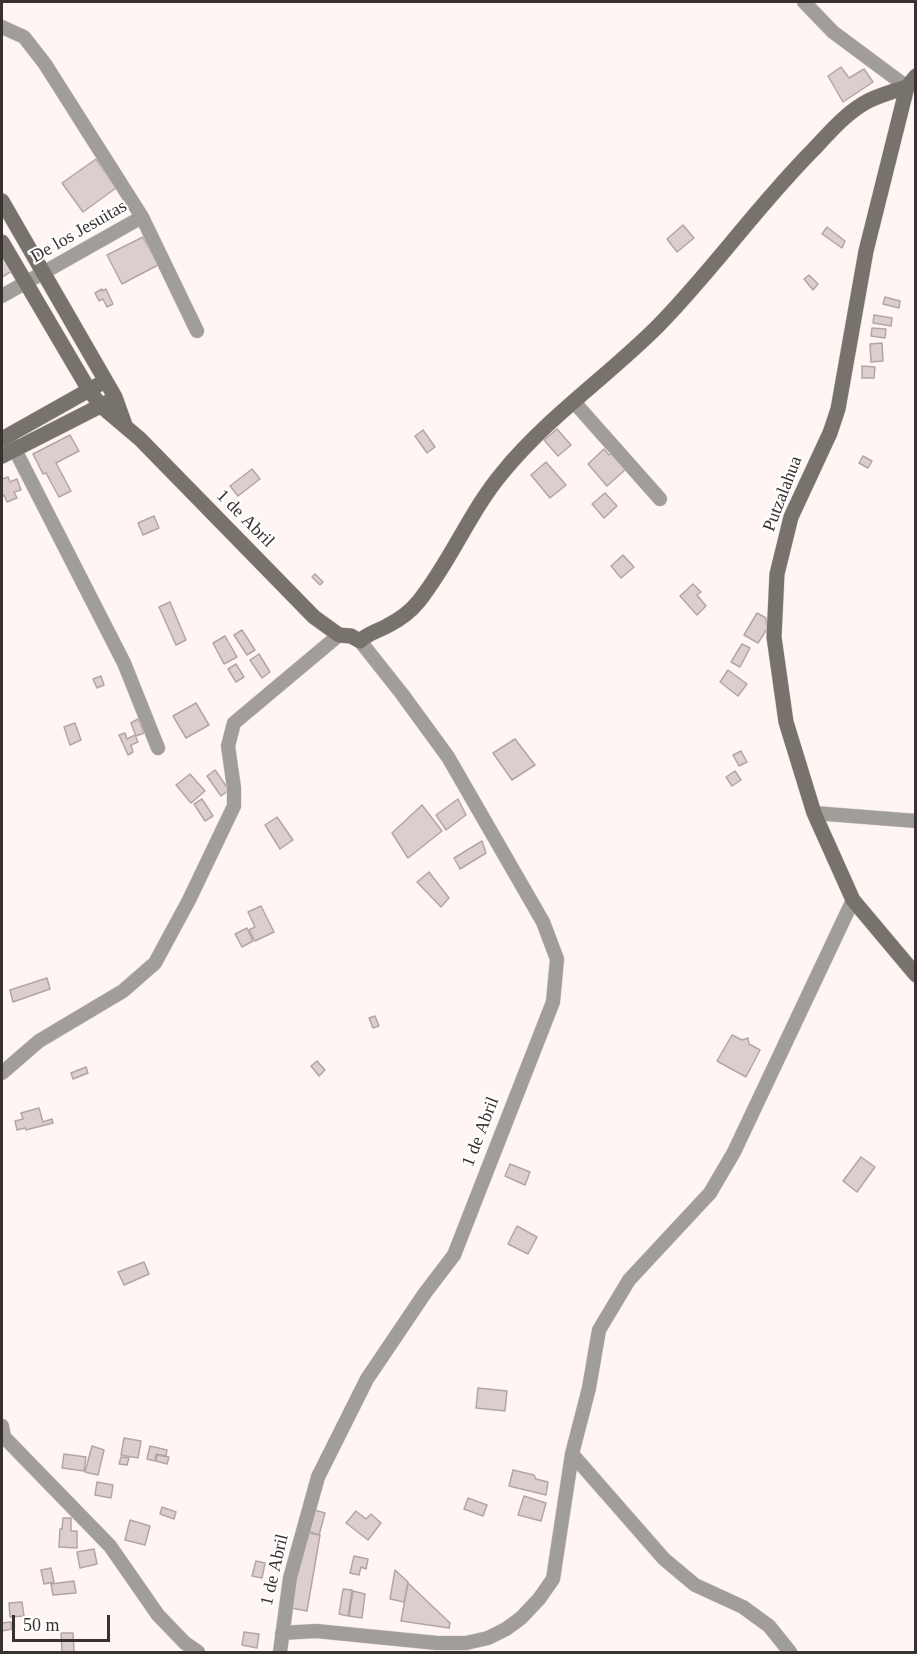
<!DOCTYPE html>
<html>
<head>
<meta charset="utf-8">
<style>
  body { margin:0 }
  #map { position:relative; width:917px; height:1654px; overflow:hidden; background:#fff6f3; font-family:Georgia,serif }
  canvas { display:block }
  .frame { position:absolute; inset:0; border:3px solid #37312f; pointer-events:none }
  .scale { position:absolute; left:12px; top:1615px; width:98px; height:27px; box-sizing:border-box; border:3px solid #37312f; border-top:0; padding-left:8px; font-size:18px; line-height:21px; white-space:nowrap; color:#37312f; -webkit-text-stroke:4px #fff; paint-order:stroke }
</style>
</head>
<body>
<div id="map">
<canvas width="917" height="1654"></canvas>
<div class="frame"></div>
<div class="scale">50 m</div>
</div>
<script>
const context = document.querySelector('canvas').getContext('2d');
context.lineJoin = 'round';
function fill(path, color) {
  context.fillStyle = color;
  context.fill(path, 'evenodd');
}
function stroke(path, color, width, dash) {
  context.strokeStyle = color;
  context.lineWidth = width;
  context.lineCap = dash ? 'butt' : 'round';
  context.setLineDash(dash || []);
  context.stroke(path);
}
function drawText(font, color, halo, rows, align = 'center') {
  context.font = font + ' Georgia,serif';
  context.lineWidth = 4.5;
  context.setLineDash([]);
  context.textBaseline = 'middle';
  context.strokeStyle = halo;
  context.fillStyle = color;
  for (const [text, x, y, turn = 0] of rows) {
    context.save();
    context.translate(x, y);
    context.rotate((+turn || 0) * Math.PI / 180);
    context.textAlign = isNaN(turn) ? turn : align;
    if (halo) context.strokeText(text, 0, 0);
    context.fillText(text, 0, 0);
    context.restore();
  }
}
const building = new Path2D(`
  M841,67L849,78L864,69L873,82L843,102L828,76Z
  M96,159L116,188L83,212L62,183Z
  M683,225L694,238L677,252L667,239Z
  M827,227L845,241L842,248L822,234Z
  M143,237L158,265L122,284L107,255Z
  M2,253L12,271L2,277Z
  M809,275L818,284L813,290L804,279Z
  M102,289V291L106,289L113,304L107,307L103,299L99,301L95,293Z
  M885,297L900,301L899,308L883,304Z
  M874,315L892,318L891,326L873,323Z
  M872,328L886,329L885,338L871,336Z
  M882,343L883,361L871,362L870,344Z
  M862,366L875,367L874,378H862Z
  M557,429L571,445L558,456L544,440Z
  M423,430L435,447L427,453L415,436Z
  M70,435L79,451L56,463L71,491L59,497L46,473L43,474L33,454Z
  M604,449L609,455L613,452L627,468L607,486L588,464Z
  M863,456L872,461L868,468L859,463Z
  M546,462L566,485L550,498L531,475Z
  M252,469L260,479L238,496L230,486Z
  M2,477V479L8,477L10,482L17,479L21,490L14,492L17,498L7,502L4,495L2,497Z
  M605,493L617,506L604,518L592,504Z
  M154,516L159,528L143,535L138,523Z
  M623,555L634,567L621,578L611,566Z
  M315,574L323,582L320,585L312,577Z
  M693,584L701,592L697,595L706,606L697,615L680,596Z
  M170,602L186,640L176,645L159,607Z
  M757,613L766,618L767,629L758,643L744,635Z
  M242,630L255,650L247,655L234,635Z
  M225,636L237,657L224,664L213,643Z
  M742,644L750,648L740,667L731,662Z
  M259,654L270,672L262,678L250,660Z
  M236,664L244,677L236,682L228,669Z
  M728,670L747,684L738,696L720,682Z
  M101,676L104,685L97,688L93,679Z
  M196,703L209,725L186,738L173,716Z
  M138,719L144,733L136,736L131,723Z
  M75,723L81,740L70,745L64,727Z
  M125,733L127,739L135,735L138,742L131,745L133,752L128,755L119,735Z
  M515,739L535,765L512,780L493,753Z
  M741,751L747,762L739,766L733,755Z
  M215,770L229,790L221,796L207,776Z
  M735,771L741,780L732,786L726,777Z
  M190,774L205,791L191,803L176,785Z
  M202,799L213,816L205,821L194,804Z
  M458,799L466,815L446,830L436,815Z
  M422,805L442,831L408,858L392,833Z
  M277,817L293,840L280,849L265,825Z
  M482,841L486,853L460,869L454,858Z
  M429,872L449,898L441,907L417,882Z
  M261,906L274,932L255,941L249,930L255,927L248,912Z
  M247,928L253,941L242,947L235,934Z
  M47,978L50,989L13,1002L10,990Z
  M375,1016L379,1026L373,1028L369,1018Z
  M732,1035L742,1040L748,1038L749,1044L760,1050L746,1077L717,1061Z
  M317,1061L325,1070L319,1076L311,1066Z
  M86,1067L88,1073L73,1079L71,1073Z
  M39,1108L43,1122L52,1119L53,1123L26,1130L25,1128L17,1130L15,1121L23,1119L21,1113Z
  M861,1157L875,1167L857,1192L843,1181Z
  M510,1164L530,1172L525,1185L505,1176Z
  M517,1226L537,1237L528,1254L508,1244Z
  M144,1262L149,1274L124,1285L118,1272Z
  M478,1388L507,1391L505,1411L476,1408Z
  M124,1438L141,1441L138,1458L121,1455Z
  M92,1446L104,1450L98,1475L85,1472Z
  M150,1446L167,1450L166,1456L156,1454L155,1461L147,1459Z
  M64,1454L86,1457L84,1471L62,1468Z
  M157,1455L169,1457L167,1464L156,1461Z
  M121,1457L129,1458L127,1465L119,1464Z
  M513,1470L534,1475L536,1479L548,1482L546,1495L509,1486Z
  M97,1482L113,1485L111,1498L95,1495Z
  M524,1496L546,1503L541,1521L518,1515Z
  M468,1498L487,1505L483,1516L464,1509Z
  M162,1507L176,1512L174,1519L160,1514Z
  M311,1509L325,1513L319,1535L305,1530Z
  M356,1511L366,1519L371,1514L381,1523L368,1540L346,1523Z
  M63,1518H71V1531H77V1548L59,1547L60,1529H62Z
  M130,1520L150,1526L145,1545L125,1540Z
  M304,1532L320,1535L307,1611L291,1608Z
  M94,1549L97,1564L80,1568L77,1552Z
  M354,1556L368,1559L366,1569L361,1567L359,1575L350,1573Z
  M256,1561L265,1563L262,1578L252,1576Z
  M51,1568L54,1582L44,1584L41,1570Z
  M395,1570L408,1582L404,1602L390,1599Z
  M74,1581L76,1593L53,1595L51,1584Z
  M408,1583L450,1623L449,1628L401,1621Z
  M343,1589L352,1590L348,1616L339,1614Z
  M353,1591L365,1594L362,1618L349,1616Z
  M22,1602L24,1616L10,1617L9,1603Z
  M11,1622L12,1629L2,1631V1623Z
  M244,1632L259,1634L257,1648L242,1645Z
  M61,1633H73L74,1652H62Z`);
fill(building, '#ddcece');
stroke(building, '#b4a5a5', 1.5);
const street = new Path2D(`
  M804,2L833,32L907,87
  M2,27L24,37L45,64L142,217L197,331
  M2,296L142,217
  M574,402L660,499
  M10,440L124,663L158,748
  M814,813L916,821
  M2,1073L39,1041L123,991L155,963L189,900L234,806V788L228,746L234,723L339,635
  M2,1426L4,1437L110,1546L158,1615L185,1643L198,1652
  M572,1454L664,1559L695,1585L743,1607L769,1626L790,1652
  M282,1633L316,1631L437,1643H466L488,1638L506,1629L521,1618L539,1599L553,1579L572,1454L589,1388L599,1330L629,1280L710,1193L734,1152L853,900
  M280,1652L290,1578L318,1477L367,1379L425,1293L454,1255L553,1002L557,959L543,922L448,757L402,694L360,641`);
const secondary = new Path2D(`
  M916,76L907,87L866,251L838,409L830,433L791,517L777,574L774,637L786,722L814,813L853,900L916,975
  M2,201L115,397L125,425
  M2,242L89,390L101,406L140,439L314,617L339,635L351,636L360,641C368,633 378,631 387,626C399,620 411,611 419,601C451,561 470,511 503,472C548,417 608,376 658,326C713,270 758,205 814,149C830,132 847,112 868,101C880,95 894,91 907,87
  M2,439L98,385
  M2,456L108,402`);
stroke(street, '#dbd3d0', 15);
stroke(secondary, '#dbd3d0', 16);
stroke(street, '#a19d99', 14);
stroke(secondary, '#77726c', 15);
drawText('18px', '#37312f', '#fff', [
  ["De los Jesuitas",79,232,-30],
  ["Putzalahua",783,494,-69],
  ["1 de Abril",245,519,45],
  ["1 de Abril",481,1132,-69],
  ["1 de Abril",275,1570,-77]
]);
</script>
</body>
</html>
